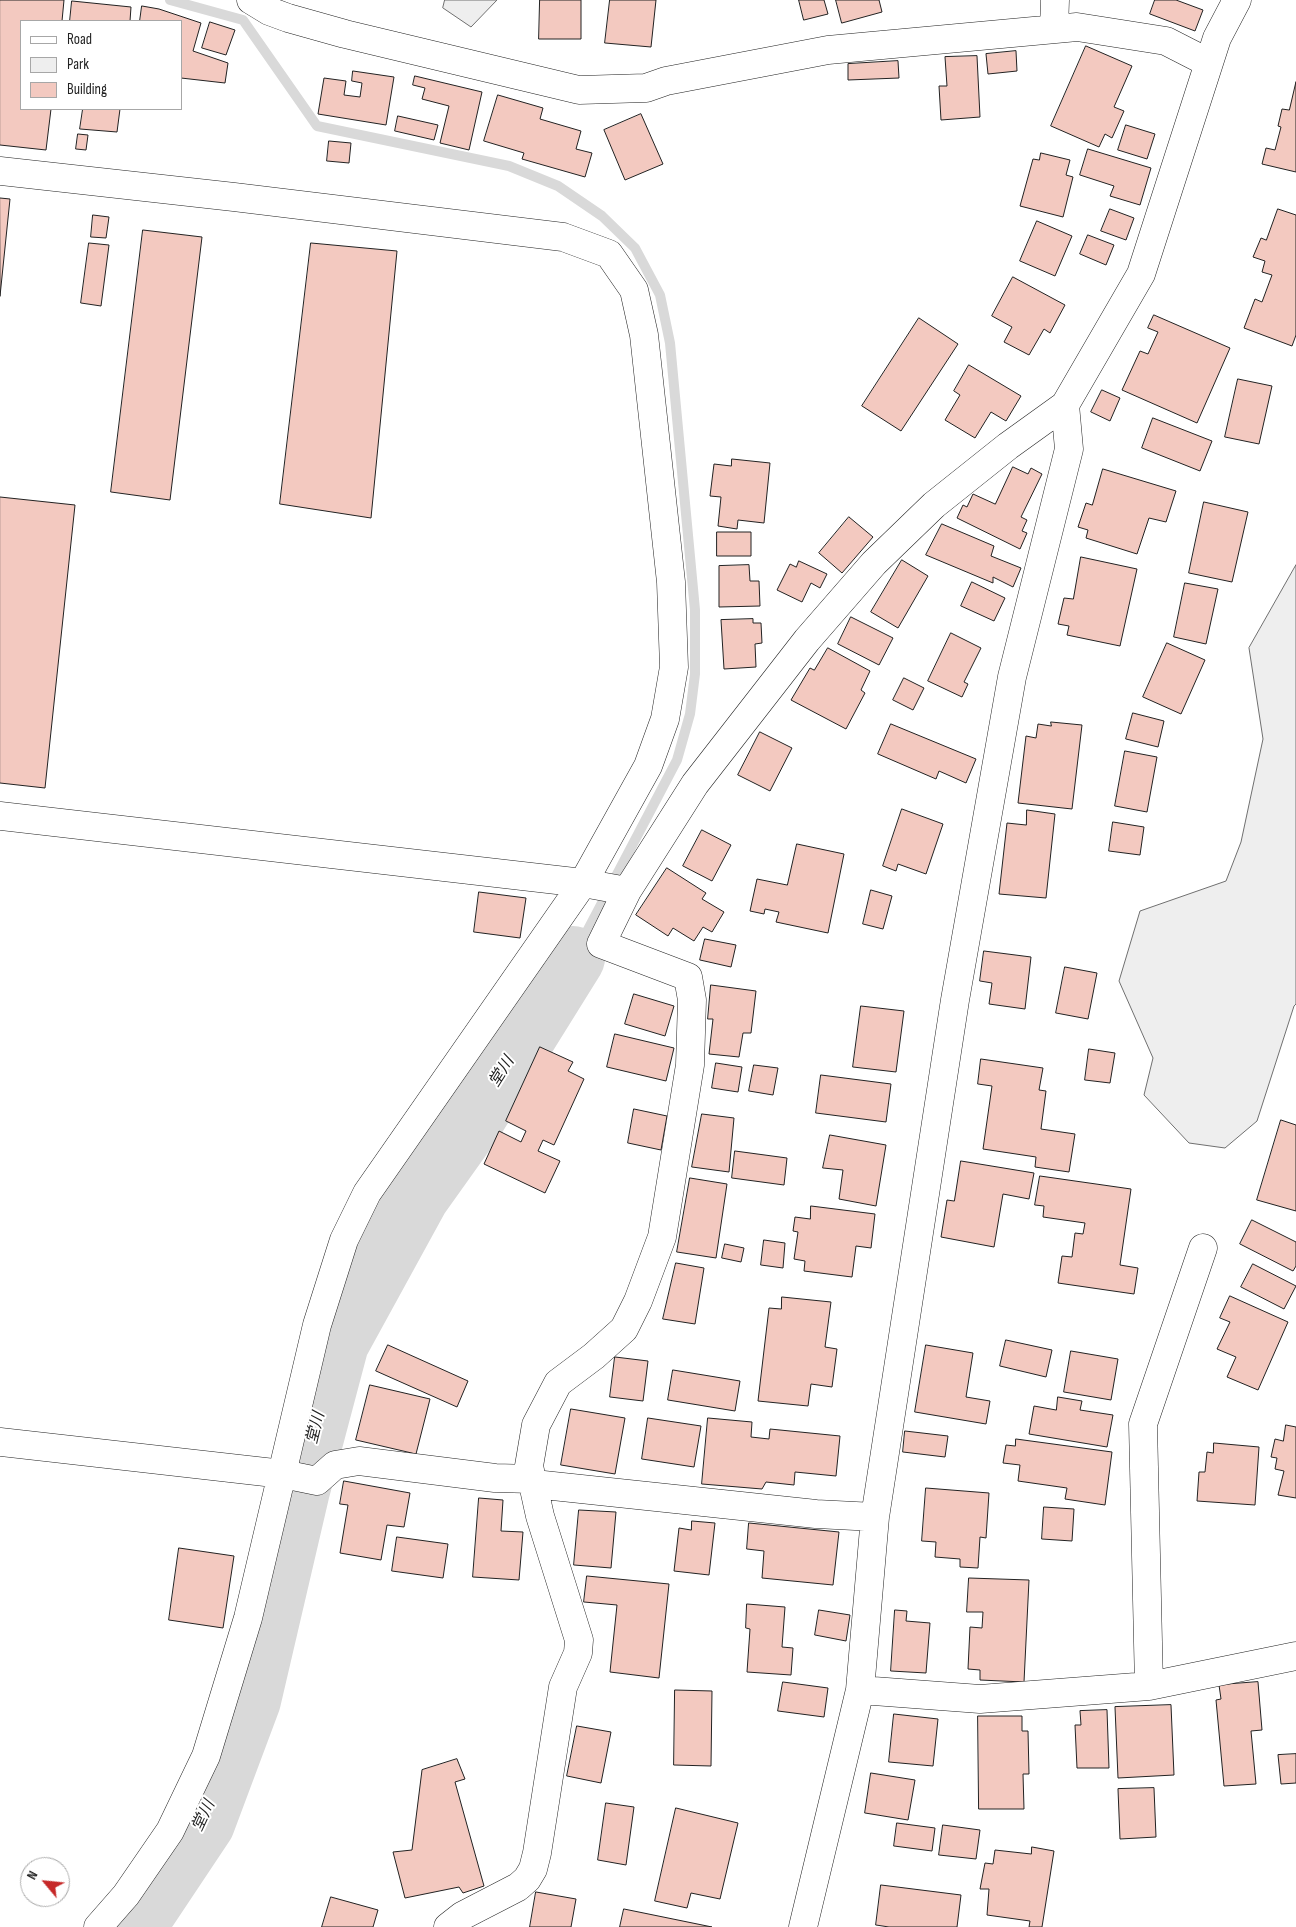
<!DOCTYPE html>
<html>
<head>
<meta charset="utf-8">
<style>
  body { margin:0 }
  #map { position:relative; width:1296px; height:1927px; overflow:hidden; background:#fff; font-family:"Sofia Sans Condensed",sans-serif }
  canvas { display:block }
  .legend { position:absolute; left:20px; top:20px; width:162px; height:90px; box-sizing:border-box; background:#fff; border:1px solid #a7a7a7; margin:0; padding:6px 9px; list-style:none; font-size:15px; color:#222 }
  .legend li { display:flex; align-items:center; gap:10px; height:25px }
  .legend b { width:25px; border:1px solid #a7a7a7 }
  .north { position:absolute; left:20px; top:1857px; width:50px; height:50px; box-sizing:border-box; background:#fff; border:1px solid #a7a7a7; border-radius:50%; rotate:298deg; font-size:14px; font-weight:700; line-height:20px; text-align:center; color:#222 }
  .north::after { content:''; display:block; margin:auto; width:18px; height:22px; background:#c62828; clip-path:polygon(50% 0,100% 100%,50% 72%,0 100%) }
</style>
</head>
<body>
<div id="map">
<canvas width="1296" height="1927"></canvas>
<ul class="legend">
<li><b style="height:6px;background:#fff"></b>Road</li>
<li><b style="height:14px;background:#eee"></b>Park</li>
<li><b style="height:14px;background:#f3c9c0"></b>Building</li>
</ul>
<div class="north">N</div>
</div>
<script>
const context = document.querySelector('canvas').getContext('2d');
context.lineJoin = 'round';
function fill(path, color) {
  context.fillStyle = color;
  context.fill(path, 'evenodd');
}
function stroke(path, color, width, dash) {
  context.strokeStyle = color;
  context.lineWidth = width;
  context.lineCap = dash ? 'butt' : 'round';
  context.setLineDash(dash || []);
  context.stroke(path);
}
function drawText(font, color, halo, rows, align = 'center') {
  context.font = font + ' "Sofia Sans Condensed","Noto Sans JP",sans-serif';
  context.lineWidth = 4;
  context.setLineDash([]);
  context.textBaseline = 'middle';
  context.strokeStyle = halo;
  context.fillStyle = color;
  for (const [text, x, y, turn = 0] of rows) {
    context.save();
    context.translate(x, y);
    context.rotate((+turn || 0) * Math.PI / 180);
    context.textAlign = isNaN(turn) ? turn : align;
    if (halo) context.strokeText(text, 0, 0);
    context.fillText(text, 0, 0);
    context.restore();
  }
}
const green = new Path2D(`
  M445,0H497L471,27L443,8Z
  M1296,565V1004L1294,1006L1257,1121L1225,1148L1189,1143L1144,1095L1153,1058L1119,981L1140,911L1226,881L1241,842L1263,739L1249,648Z`);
fill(green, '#eee');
stroke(green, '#6f6f6f', 1);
stroke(new Path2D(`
  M170,0L243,20L317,126L509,166L558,186L602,216L635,248L660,295L670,343L695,610V674L690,714L677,760L573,958`), '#d9d9d9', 10);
stroke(new Path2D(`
  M130,1927L147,1907L203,1823L249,1700L298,1490L337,1343L417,1197L474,1117L573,958`), '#d9d9d9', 64);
const building = new Path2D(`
  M0,0H64L62,21H21V109H51L46,150L0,145Z
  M540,0H581V39H539Z
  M610,0H656L651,47L605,43Z
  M799,0H824L828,14L804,20Z
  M836,0H879L882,12L842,23Z
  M1155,0H1176L1203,10L1195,31L1150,14Z
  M72,1L131,7L130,21H70Z
  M142,6L159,9L201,23L193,51L228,63L225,83L181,78V21H140Z
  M210,22L235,30L226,55L202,48Z
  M1086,46L1132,66L1114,107L1124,111L1112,138L1105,134L1099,147L1051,126Z
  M1016,51L1017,71L988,74L986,54Z
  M977,56L980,117L941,120L939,86H947L945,57Z
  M898,61L899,78L848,80V64Z
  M353,71L394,77L386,125L318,114L324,78L346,81L344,95L360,97L362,83L352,81Z
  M415,76L482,92L469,150L440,143L449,106L422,99L425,88L413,85Z
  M1296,82V172L1262,164L1266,148L1275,150L1281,127L1278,126L1282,109L1289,110Z
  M498,95L543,108L540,119L581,131L576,149L592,153L585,177L522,159L524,153L484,141Z
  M83,109H120L117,132L80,129Z
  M641,114L663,164L625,180L604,130Z
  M398,116L438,125L434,140L395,131Z
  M1126,125L1155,134L1147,159L1118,150Z
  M78,134L88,135L86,150L76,149Z
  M329,141L351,143L349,163L327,161Z
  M1088,149L1151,168L1140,205L1110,196L1114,186L1080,175Z
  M1041,153L1070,160L1066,175L1073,177L1063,217L1020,206L1033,159L1039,160Z
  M0,198L10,199L0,296Z
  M1110,209L1134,218L1126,240L1101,231Z
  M1278,209L1296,215V335L1292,346L1244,328L1255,299L1262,302L1272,275L1262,272L1265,261L1253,257L1261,238L1266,240Z
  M93,215L109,217L106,238L91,237Z
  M1037,221L1072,236L1055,276L1020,261Z
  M143,230L202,237L170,500L111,492Z
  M1088,235L1114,245L1106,265L1080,254Z
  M89,243L109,245L101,306L81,303Z
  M311,243L397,251L371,518L280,504Z
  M1013,277L1065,305L1050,333L1044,329L1029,355L1004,342L1012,327L992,316Z
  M1154,315L1230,348L1197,423L1122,390L1140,351L1148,354L1158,332L1148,328Z
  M919,318L958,344L901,431L862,406Z
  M969,365L1021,396L1006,421L991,412L975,438L945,420L960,395L954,391Z
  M1238,379L1272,386L1259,444L1225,437Z
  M1102,390L1120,398L1110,421L1091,412Z
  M1153,418L1212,441L1200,471L1142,448Z
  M732,459L770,463L764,523L738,520L737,529L718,526L721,497L710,496L714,464L731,466Z
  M1013,467L1028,474L1031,468L1042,474L1021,517L1027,520L1022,531L1027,533L1020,549L957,518L963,505L967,507L973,494L995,504Z
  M1103,469L1176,491L1166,522L1149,518L1137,554L1086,538L1088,530L1078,527L1086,503L1092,505Z
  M0,497L75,505L45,788L0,783Z
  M1204,502L1248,512L1232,582L1189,573Z
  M849,517L873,537L842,573L819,553Z
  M942,524L994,546L991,556L1021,568L1013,587L993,577V583L926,555Z
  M717,532H751V556H717Z
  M1081,557L1137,569L1120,646L1067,635L1069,626L1058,624L1064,598L1073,599Z
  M902,560L928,576L898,628L871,612Z
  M799,561L827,574L820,588L811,583L802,602L777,590L790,564L796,567Z
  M749,565L750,581H759L760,606L719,607V566Z
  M972,582L1005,598L994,621L961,606Z
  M1185,583L1218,589L1206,644L1174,637Z
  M851,617L893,638L879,665L838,644Z
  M753,619V623H761L762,643L755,644L756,667L724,669L721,620Z
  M951,633L981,648L964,682L968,684L962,697L928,681Z
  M1167,643L1205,660L1181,714L1143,697Z
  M828,648L870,671L861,690L865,693L846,729L791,700L810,668L814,670Z
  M904,678L924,688L913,710L893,700Z
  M1133,713L1164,721L1158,747L1126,739Z
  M1051,722L1082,725L1072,809L1018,803L1026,736L1036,738L1038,724L1051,726Z
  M891,724L976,759L966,783L939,771L936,779L878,754Z
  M760,732L792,748L770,791L738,775Z
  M1125,751L1157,757L1147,812L1115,806Z
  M902,809L943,824L926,874L898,864L896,871L883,866Z
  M1027,810L1055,814L1046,898L999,894L1007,823L1026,825Z
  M1113,822L1144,827L1140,855L1109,851Z
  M702,830L731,845L712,881L683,866Z
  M797,844L844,854L828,933L776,922L779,912L765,909L764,914L750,911L757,879L787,885Z
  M667,868L706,893L702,899L724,912L712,932L703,927L694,941L673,928L668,936L636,915Z
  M871,890L892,896L883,929L863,924Z
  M479,892L526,898L520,938L474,932Z
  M705,939L736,945L731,967L700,960Z
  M984,951L1031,957L1025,1009L989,1004L992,983L980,981Z
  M1065,967L1097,973L1088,1019L1056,1013Z
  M711,985L756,991L751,1033H743L739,1057L709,1054L713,1019H708Z
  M634,994L674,1006L665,1036L625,1024Z
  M861,1006L904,1011L896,1072L853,1067Z
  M615,1034L674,1048L666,1081L607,1067Z
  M540,1047L573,1062L568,1071L584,1079L554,1145L543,1140L538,1151L560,1161L545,1193L484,1164L499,1131L521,1142L526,1131L506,1121Z
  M1089,1049L1115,1053L1110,1083L1085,1080Z
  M981,1059L1043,1068L1039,1090L1046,1091L1041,1129L1075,1134L1069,1172L1035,1167L1036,1157L983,1149L992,1086L978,1084Z
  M716,1063L742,1067L738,1092L712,1088Z
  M754,1065L778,1068L773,1095L749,1091Z
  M821,1075L891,1084L886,1122L816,1113Z
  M634,1109L667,1116L661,1150L628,1143Z
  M702,1114L734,1118L729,1172L692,1167Z
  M1281,1120L1296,1125V1211L1257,1200Z
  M830,1135L886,1145L876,1206L839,1199L843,1170L823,1168Z
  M735,1151L787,1158L784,1185L732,1178Z
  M961,1161L1034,1173L1029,1199L1003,1194L994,1247L941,1237L947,1200L954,1201Z
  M1040,1176L1131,1189L1120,1265L1138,1268L1134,1294L1058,1283L1062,1256L1072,1257L1075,1233L1083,1234L1085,1223L1043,1217L1044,1206L1035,1205Z
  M690,1178L727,1184L716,1258L677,1252Z
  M811,1206L875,1214L871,1248L856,1246L852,1277L804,1271L805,1261L794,1259L798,1232L793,1231L795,1217L810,1219Z
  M1252,1220L1296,1242V1266L1293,1271L1240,1244Z
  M764,1240L785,1243L783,1268L761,1265Z
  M725,1244L744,1248L741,1262L722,1258Z
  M676,1263L704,1268L695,1324L663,1319Z
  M1253,1264L1296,1286L1284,1309L1241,1287Z
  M1230,1296L1288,1322L1258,1390L1227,1377L1236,1357L1217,1349L1230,1322L1220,1318Z
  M782,1297L831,1302L825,1347L837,1349L832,1387L811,1384L808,1406L758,1401L769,1308L781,1309Z
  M1006,1340L1052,1350L1046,1377L1000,1366Z
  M388,1345L468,1381L457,1407L376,1371Z
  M926,1345L973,1353L966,1397L990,1401L986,1424L915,1412Z
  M1071,1351L1118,1359L1111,1400L1064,1392Z
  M615,1357L648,1361L643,1401L610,1397Z
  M673,1370L740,1381L735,1411L668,1400Z
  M370,1385L430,1399L416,1454L356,1440Z
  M1058,1397L1082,1401L1080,1410L1113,1415L1107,1447L1029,1434L1034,1406L1056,1410Z
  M571,1409L625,1418L615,1474L561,1465Z
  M648,1418L701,1426L694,1467L642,1459Z
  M708,1418L752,1422L751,1437L769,1439L770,1429L840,1436L836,1476L795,1472L794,1485L766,1482L762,1489L702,1484Z
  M1286,1425L1296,1427V1498L1278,1495L1284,1471L1275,1469L1277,1458L1271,1457L1275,1439L1283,1441Z
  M905,1431L948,1436L945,1457L903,1452Z
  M1016,1439L1112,1452L1105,1505L1065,1499L1067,1488L1018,1481L1020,1465L1003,1463L1006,1445L1015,1446Z
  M1214,1443L1259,1447L1255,1505L1197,1501L1199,1472H1205L1207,1452L1213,1453Z
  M344,1481L410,1493L404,1527L387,1525L381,1560L340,1553L348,1505L340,1504Z
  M926,1488L989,1493L986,1538L980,1537L978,1568L960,1567V1559L935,1557L936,1542L922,1541Z
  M479,1498L503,1500L501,1531L523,1532L519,1580L473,1577Z
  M1044,1507L1074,1509L1072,1541L1042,1539Z
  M579,1510L616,1512L611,1568L574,1565Z
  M692,1521L715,1523L709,1575L674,1571L679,1528L691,1530Z
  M749,1523L839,1532L833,1585L762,1578L764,1551L747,1549Z
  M397,1537L448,1544L443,1578L392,1571Z
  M179,1548L234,1556L223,1628L169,1620Z
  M587,1576L669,1584L659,1678L610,1672L617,1605L584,1602Z
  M969,1578L1029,1580L1024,1682L980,1680V1670L968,1669L970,1627L982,1628L983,1612H967Z
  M747,1604L785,1607L782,1647L793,1648L791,1675L747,1672L750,1629L746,1628Z
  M819,1610L850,1615L846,1641L815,1635Z
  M895,1610L907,1611L906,1621L930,1623L926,1673L891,1671Z
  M783,1682L828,1688L824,1717L778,1711Z
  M1258,1682L1262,1730L1251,1731L1256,1784L1224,1786L1216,1700L1221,1699L1219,1685Z
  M675,1690L712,1691L711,1766L674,1765Z
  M1171,1705L1174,1775L1118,1778L1115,1707Z
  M1107,1710L1109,1768H1077L1075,1725H1081L1080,1711Z
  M894,1714L938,1719L933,1766L889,1762Z
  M978,1716H1022V1731H1028L1029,1774H1023L1024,1809H979Z
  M577,1726L611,1732L601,1783L567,1776Z
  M1296,1754V1783L1281,1784L1278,1755Z
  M457,1759L465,1779L455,1782L484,1886L463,1893L459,1887L405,1898L393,1852L412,1850L422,1770Z
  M871,1773L915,1780L908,1820L865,1813Z
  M1154,1788L1156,1837L1120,1839L1118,1789Z
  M606,1803L634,1807L626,1865L598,1860Z
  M676,1808L738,1823L720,1899L691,1893L687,1908L655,1901Z
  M897,1823L935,1828L932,1851L894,1846Z
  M943,1825L980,1830L976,1859L939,1855Z
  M1032,1847L1054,1851L1042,1927H1029L1030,1921L987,1915L989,1889H980L985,1863L993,1864L995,1850L1031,1854Z
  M881,1885L961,1895L957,1927H889L876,1925Z
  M536,1892L576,1899L571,1927H530Z
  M331,1897L378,1910L373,1927H322Z
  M624,1909L712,1927H620Z`);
fill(building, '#f3c9c0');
stroke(building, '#222', 1);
const minor = new Path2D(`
  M251,0L269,11L288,18L345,34L579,90L646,88L666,81L828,50L1077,27L1166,41L1209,63
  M1054,29L1055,0
  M0,171L234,197L563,237L609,254L634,290L644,335L671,582L674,667L665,719L648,766L583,883L367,1193L344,1240L317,1325L248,1618L206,1756L170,1831L126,1895L98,1927
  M0,816L583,883L627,891L695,784L807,640L874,563L934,505L1008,446L1065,405L1141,274L1217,38L1237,0
  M0,1442L283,1474L317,1481L335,1465L359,1461L495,1478L533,1479
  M534,1484L816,1514L875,1517
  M1149,1686L1143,1424L1203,1248
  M860,1690L980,1699L1149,1686L1296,1656
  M448,1927L462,1916L518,1887L527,1879L533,1869L537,1853L563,1687L578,1653L579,1640L540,1516L529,1466L536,1425L558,1383L594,1356L624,1329L638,1301L662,1237L690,1065L692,1000L688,977L601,944L627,891
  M803,1927L860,1690L875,1517L955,1000L1012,677L1069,449L1065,405`);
stroke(minor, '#222', 29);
stroke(minor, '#fff', 28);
drawText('italic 16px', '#222', '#fff', [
  ["堂川",502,1072,-58],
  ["堂川",316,1428,-76],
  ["堂川",204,1816,-65]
]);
</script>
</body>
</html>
